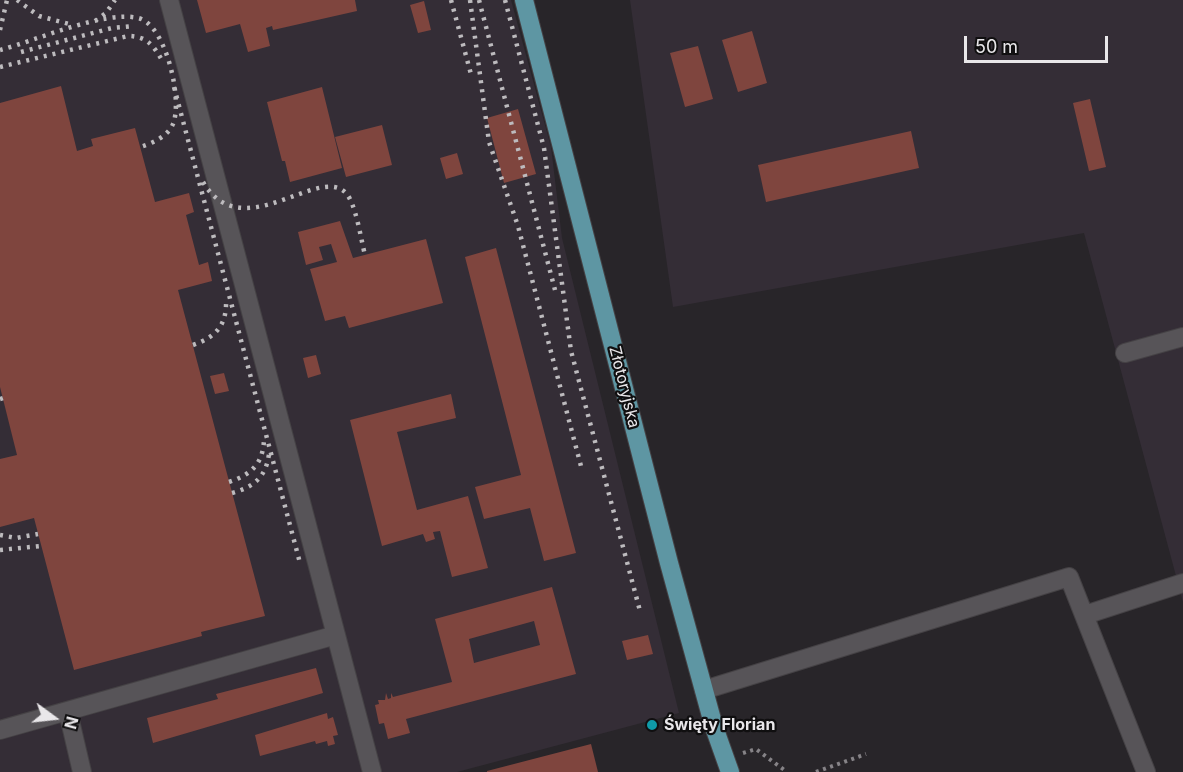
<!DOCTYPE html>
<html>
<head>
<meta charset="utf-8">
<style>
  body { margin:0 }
  #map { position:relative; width:1183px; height:772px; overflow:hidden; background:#282529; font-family:Inter,sans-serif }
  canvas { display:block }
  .north { position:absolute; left:24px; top:688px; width:60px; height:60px; -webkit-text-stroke:4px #100f10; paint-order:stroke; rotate:105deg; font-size:16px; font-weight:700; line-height:24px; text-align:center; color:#e9e7ea }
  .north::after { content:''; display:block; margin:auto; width:21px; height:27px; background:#e9e7ea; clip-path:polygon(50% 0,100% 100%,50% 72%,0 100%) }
  .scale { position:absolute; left:964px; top:36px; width:144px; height:27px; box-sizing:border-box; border:3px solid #e9e7ea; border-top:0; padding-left:8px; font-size:18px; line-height:21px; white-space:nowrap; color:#e9e7ea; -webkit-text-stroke:4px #100f10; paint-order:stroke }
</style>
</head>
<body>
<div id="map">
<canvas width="1183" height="772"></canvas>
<div class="north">N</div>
<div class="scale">50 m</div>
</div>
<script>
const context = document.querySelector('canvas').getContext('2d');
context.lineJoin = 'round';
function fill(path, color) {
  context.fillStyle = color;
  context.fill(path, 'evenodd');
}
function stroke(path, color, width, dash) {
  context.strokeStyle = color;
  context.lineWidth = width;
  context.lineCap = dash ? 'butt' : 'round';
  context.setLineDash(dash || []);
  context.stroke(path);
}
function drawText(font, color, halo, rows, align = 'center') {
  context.font = font + ' Inter,sans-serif';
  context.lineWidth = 4.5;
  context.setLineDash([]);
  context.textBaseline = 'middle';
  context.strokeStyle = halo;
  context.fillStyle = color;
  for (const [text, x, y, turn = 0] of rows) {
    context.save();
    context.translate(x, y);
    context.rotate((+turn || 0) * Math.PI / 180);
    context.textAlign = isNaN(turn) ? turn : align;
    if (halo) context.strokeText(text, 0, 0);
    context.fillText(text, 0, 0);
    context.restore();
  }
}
fill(new Path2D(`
  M0,0H511L551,147L562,238L679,713L457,772H0Z
  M630,0H1183V602L1084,233L673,307Z`), '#342d36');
fill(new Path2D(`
  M197,0H355L357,11L273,30L272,26L266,28L270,46L248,52L240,24L206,33Z
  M424,1L431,30L418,33L410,5Z
  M752,31L767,83L738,92L722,40Z
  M698,46L713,99L685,107L670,53Z
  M61,86L77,151L93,146L91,139L135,128L155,202L189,193L194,212L186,215L199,265L208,262L212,281L178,290L265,616L201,632L202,636L74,670L34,518L0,527V459L17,455L0,387V103Z
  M322,87L342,168L290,182L285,161H282L267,102Z
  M1090,99L1106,167L1089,171L1073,103Z
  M518,109L536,174L504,183L487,118Z
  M382,125L392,165L346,177L335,137Z
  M911,131L919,168L766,202L758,165Z
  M457,153L463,174L446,179L440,158Z
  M340,221L353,258L426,239L443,303L349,328L345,316L325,321L310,269L337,262L331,244L319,247L323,260L306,265L298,232Z
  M496,248L576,553L544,561L530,508L484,519L475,487L521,475L465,257Z
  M316,355L321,374L308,378L303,358Z
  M224,373L229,391L215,394L210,376Z
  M451,394L456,418L397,432L417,510L468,496L488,568L452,577L440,531L433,532L435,539L426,542L423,534L382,546L350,420Z
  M552,587L576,674L406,719L410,733L388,739L384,723L379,724L375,705L379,704L378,700H385L386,693L388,699L391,698V693L393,697L452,682L435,619ZM534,621L540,645L474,663L469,639Z
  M648,635L653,654L627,660L622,641Z
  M316,668L323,693L153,743L147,718L218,699L216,694Z
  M327,713L328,719L333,717L338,735L333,736L335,744L328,746L327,741L316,744L315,741L260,756L255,735Z
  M591,744L598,772H487V771Z`), '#7f453e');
const minor = new Path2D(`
  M169,0L372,772
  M1125,353L1183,337
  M1085,615L1183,583
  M704,690L1069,577L1146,772
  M68,712L82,772
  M0,730L336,635`);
const major = new Path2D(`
  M524,0L669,563L714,727L730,772`);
stroke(minor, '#454245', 20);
stroke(major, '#454245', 20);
stroke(new Path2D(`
  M743,753L756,749L787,772
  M816,772L866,754`), '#868387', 4, [3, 4.5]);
stroke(minor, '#575458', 18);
stroke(major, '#5e96a3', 18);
stroke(new Path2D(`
  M17,0L39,16L73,25
  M451,0L472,78
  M470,0L489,142L518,226L582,470
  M479,0L555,290
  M505,0L544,148L571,351L640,611
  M95,21L106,13L115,0
  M0,30L7,0
  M0,50C35,41 104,10 138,18C166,24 183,100 173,124C168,136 153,143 140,147
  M21,52L112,28L134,26
  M0,67L128,36C147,36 154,46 163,62
  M174,87L300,563
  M203,182C242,248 318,164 346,193C356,204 361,240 365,255
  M193,345C216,337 227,325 226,300
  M0,399L3,398
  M229,482C253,474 264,462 264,437
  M232,493C254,487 266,477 269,454
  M0,535L16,538L38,534
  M0,550L41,546`), '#bdbbbe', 4.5, [3, 6]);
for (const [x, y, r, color] of [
  [652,725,6,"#0f9aa8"]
]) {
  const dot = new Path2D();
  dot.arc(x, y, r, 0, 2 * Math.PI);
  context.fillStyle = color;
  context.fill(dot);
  stroke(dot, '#100f10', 2);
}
drawText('16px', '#e9e7ea', '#100f10', [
  ["Złotoryjska",624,387,76]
]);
drawText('bold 16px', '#e9e7ea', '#100f10', [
  ["Święty Florian",664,725]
], 'left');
</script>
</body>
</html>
